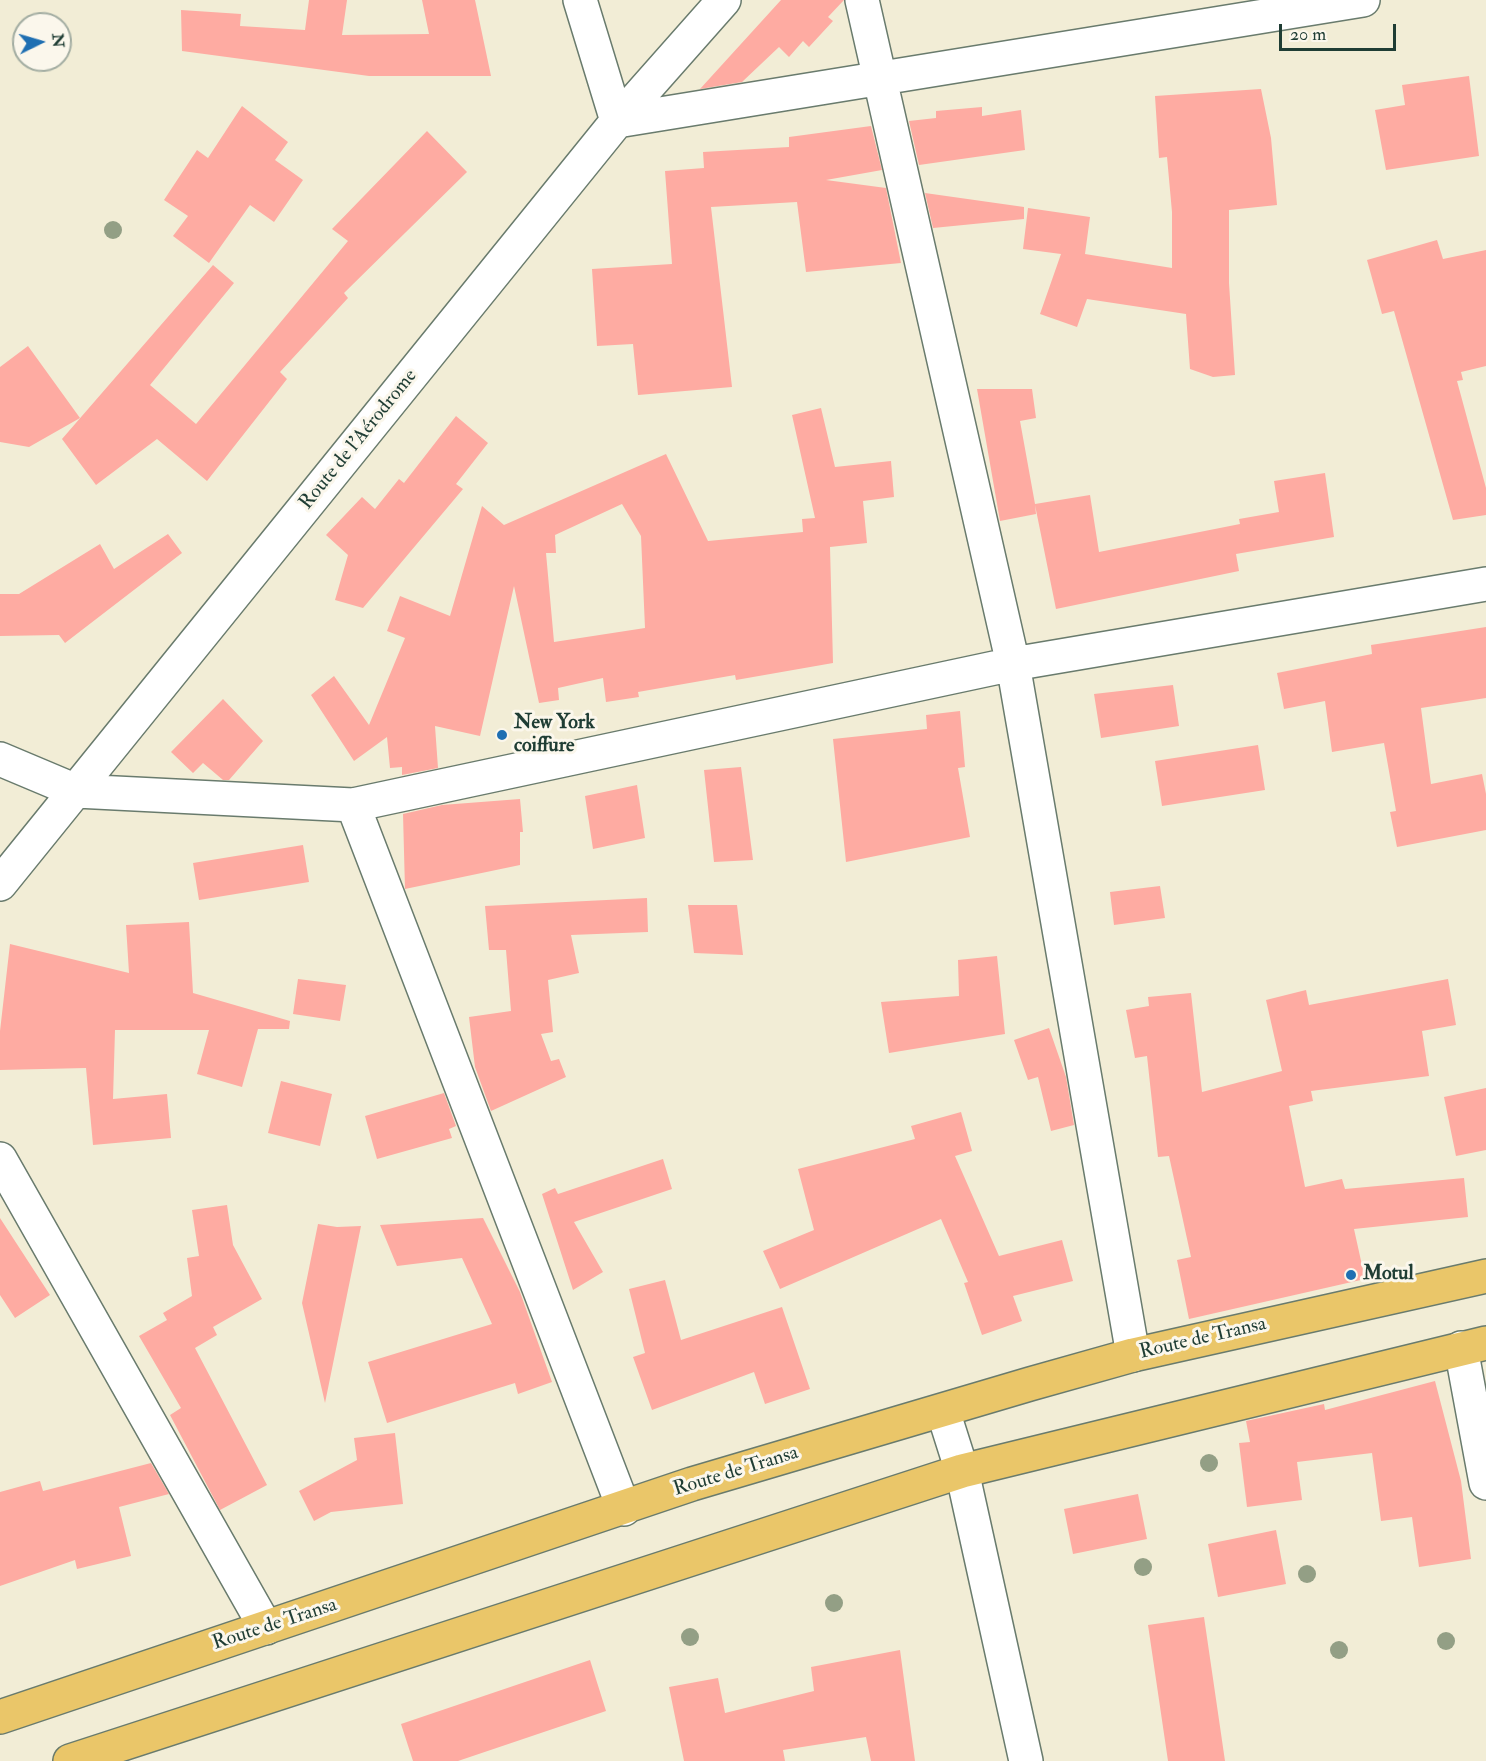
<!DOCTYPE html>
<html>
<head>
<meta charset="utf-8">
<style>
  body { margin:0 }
  #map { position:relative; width:1486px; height:1761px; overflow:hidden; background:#f2edd6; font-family:"IM FELL Double Pica",serif }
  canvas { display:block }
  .north { position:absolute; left:12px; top:12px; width:60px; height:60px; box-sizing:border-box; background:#fbf7ec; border:2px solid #a3ada2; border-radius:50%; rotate:85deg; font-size:16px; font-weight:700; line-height:24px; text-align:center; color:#1f3d34 }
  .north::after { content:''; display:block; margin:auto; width:21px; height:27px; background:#1f6fb2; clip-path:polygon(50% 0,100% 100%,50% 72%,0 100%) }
  .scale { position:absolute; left:1279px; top:24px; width:117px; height:27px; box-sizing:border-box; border:3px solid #1f3d34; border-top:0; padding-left:8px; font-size:18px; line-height:21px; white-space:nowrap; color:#1f3d34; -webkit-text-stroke:4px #fbf7ec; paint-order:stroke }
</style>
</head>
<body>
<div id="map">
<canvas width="1486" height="1761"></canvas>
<div class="north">N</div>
<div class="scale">20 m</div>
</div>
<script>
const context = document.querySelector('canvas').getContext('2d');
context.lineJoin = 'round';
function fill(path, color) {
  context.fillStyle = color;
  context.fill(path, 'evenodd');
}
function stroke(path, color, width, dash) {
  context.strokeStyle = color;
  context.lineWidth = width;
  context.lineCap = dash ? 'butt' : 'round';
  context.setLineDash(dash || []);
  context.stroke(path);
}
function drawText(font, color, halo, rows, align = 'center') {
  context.font = font + ' "IM FELL Double Pica",serif';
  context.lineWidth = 6;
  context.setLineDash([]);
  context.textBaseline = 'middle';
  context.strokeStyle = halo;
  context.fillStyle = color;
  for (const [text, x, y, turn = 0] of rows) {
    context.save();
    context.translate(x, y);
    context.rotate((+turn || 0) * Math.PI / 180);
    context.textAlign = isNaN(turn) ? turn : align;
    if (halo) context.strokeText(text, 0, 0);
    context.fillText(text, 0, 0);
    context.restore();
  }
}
fill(new Path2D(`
  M309,0H347L342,35L429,34L422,0H475L491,76H369L182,51L181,10L241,14L240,26L305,30Z
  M781,0H844L828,17L833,21L809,47L803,41L789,57L779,47L742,82L700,89Z
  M1469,76L1479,156L1386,170L1375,110L1405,105L1402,85Z
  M1261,89L1271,138L1277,205L1229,210V283L1235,375L1213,377L1190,369L1186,314L1087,299L1077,327L1040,314L1061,254L1023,249L1028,208L1090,217L1085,254L1172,268V212L1167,157L1159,158L1155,96Z
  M242,106L288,142L275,160L303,180L274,222L250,205L209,263L173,236L188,216L164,200L197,150L208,158Z
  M982,107V116L1021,110L1025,150L919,165L909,121L936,118V111Z
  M871,126L882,170L826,180L886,188L901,263L806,272L797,202L711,207L732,387L638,395L633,344L597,346L592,269L672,264L665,171L704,168L703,152L789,147V137Z
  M427,131L467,172L344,293L348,298L280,372L287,379L207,481L157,439L96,485L62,439L213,265L234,283L150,385L196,424L348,241L332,229Z
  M925,193L1024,207V219L933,228Z
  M1437,240L1443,259L1486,250V366L1461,372L1463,380L1457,381L1486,488V515L1453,520L1394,311L1382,314L1367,260Z
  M28,346L80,418L29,447L0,442V367Z
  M977,389H1032L1036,418L1020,421L1035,504L1090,495L1099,552L1240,524L1239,519L1279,512L1274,481L1325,473L1334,537L1236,554L1239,571L1056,609L1035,505L1036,514L1000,521Z
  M821,408L835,467L891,461L894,497L863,501L867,543L830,547L833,663L736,680L735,675L638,692L639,697L606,702L603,678L558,688L559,700L539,703L514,586L480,736L435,726L438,768L402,775V767L390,768L387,737L354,761L311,695L334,676L369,725L405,638L387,631L400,596L450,616L482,506L504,525L666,454L708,541L803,532L802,519L815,518L792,415ZM622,504L641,536L645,628L554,642L546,553H556L555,535Z
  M456,416L488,443L456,484L463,489L363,608L335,600L348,555L326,535L362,497L375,509L399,479L404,483Z
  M168,534L182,553L65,643L59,635L0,636V594H19L100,544L114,569Z
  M1486,627V698L1421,708L1431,784L1482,774L1486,794V830L1397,847L1390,812L1396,811L1384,743L1332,752L1325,701L1284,709L1277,673L1372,654L1371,645Z
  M1173,685L1179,726L1101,738L1094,694Z
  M223,699L263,741L229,780H223L203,763L193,773L171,752Z
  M960,711L965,767L958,768L970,837L846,862L833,739L927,729L926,715Z
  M1258,745L1265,790L1162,806L1155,761Z
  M741,767L753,860L714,862L704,770Z
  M637,785L645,838L593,849L585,796Z
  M520,799L523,832H520V865L405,889L403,814L442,805Z
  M303,845L309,882L199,900L193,863Z
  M1160,886L1165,918L1114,925L1110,892Z
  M647,898L648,932L571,935L579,973L548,980L553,1032L541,1034L551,1061L559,1059L566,1077L491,1111L475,1067L469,1017L511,1011L506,950H489L485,906Z
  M688,905H737L743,955L694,953Z
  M189,922L193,993L290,1021L289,1029H258L242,1087L197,1074L209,1030H115L113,1099L167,1094L171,1138L93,1145L86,1068L0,1070V1031L10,944L129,973L126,925Z
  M997,956L1005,1034L889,1053L881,1002L959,996L958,960Z
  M298,979L346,985L340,1021L293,1014Z
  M1448,979L1456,1025L1422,1031L1429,1076L1311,1091L1313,1101L1289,1106L1305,1187L1342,1179L1345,1189L1464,1178L1468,1217L1354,1229L1365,1279L1189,1319L1177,1260L1191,1257L1169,1156L1158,1157L1147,1056L1135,1058L1126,1010L1149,1006L1148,997L1191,993L1202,1092L1282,1071L1266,1000L1306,990L1309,1005Z
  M1049,1028L1066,1077L1074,1125L1051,1131L1038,1077L1028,1080L1014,1040Z
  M281,1081L332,1094L320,1146L268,1133Z
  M1486,1088V1150L1456,1156L1444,1097Z
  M444,1093L456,1126L449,1129L452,1138L377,1159L365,1116Z
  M961,1112L972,1151L955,1156L999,1256L1062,1240L1073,1281L1013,1296L1022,1321L982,1335L964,1283L968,1282L941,1219L780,1289L763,1251L814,1230L798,1169L915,1139L911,1126Z
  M663,1159L672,1189L574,1222L603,1272L573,1290L542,1194L555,1188L558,1194Z
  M227,1205L233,1245L262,1299L213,1327L217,1335L195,1348L267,1485L220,1510L170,1415L181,1408L139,1336L167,1320L163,1313L192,1296L187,1258L199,1256L192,1210Z
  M0,1218L50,1295L15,1318L0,1295Z
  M483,1218L520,1292L552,1382L518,1394L515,1383L387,1423L368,1362L492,1324L462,1258L397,1266L380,1225Z
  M318,1224L337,1227L361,1226L325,1403L302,1303Z
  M665,1280L681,1340L782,1307L810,1389L765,1404L754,1372L652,1410L633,1357L645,1353L629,1289Z
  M1435,1381L1461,1481L1471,1559L1419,1567L1412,1517L1381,1521L1372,1453L1297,1462L1302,1500L1247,1507L1239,1443L1250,1442L1246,1421L1324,1404L1325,1410Z
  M395,1433L403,1504L331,1512L314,1521L299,1491L357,1460L354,1438Z
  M151,1463L169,1494L119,1507L131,1556L77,1569L75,1560L0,1586V1492L40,1481L43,1491Z
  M1138,1494L1147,1539L1073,1554L1064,1509Z
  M1276,1530L1286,1584L1218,1597L1208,1544Z
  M1204,1617L1225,1761H1168L1148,1625Z
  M900,1650L915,1761H871L866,1737L783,1750L785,1761H684L669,1687L718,1678L725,1713L814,1691L811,1667Z
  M590,1660L606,1711L458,1761H413L401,1724Z`), '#feaba2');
const minor = new Path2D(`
  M580,0L617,121
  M862,0L1013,664L1133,1355
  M617,121L1363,0
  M0,759L76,791L353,805L1013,664L1486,584
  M353,805L624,1509
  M0,884L617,121L724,0
  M0,1159L266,1628
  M1461,1348L1486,1483
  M943,1411L962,1471L1026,1761`);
const major = new Path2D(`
  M0,1717L692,1484L1030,1384L1133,1355L1486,1276
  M70,1761L962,1471L1486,1343`);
stroke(minor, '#697b6d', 36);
stroke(major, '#697b6d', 36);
stroke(minor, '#fff', 33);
stroke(major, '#eac669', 33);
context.fillStyle = '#939f85';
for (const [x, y] of [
  [113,230],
  [1209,1463],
  [1143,1567],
  [1307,1574],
  [834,1603],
  [690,1637],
  [1446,1641],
  [1339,1650]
]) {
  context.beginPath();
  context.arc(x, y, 9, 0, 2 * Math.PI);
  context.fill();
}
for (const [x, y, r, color] of [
  [502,735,6,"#1f6fb2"],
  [1351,1275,6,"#1f6fb2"]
]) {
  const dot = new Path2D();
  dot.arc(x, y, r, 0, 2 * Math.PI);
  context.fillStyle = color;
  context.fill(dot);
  stroke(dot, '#fbf7ec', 2);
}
drawText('20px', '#1f3d34', '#fbf7ec', [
  ["Route de l'Aérodrome",359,440,-51],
  ["Route de Transa",1203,1339,-13],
  ["Route de Transa",736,1472,-17],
  ["Route de Transa",275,1625,-18]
]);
drawText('bold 20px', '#1f3d34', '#fbf7ec', [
  ["New York",514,724],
  ["coiffure",514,747],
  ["Motul",1363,1275]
], 'left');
</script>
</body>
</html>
